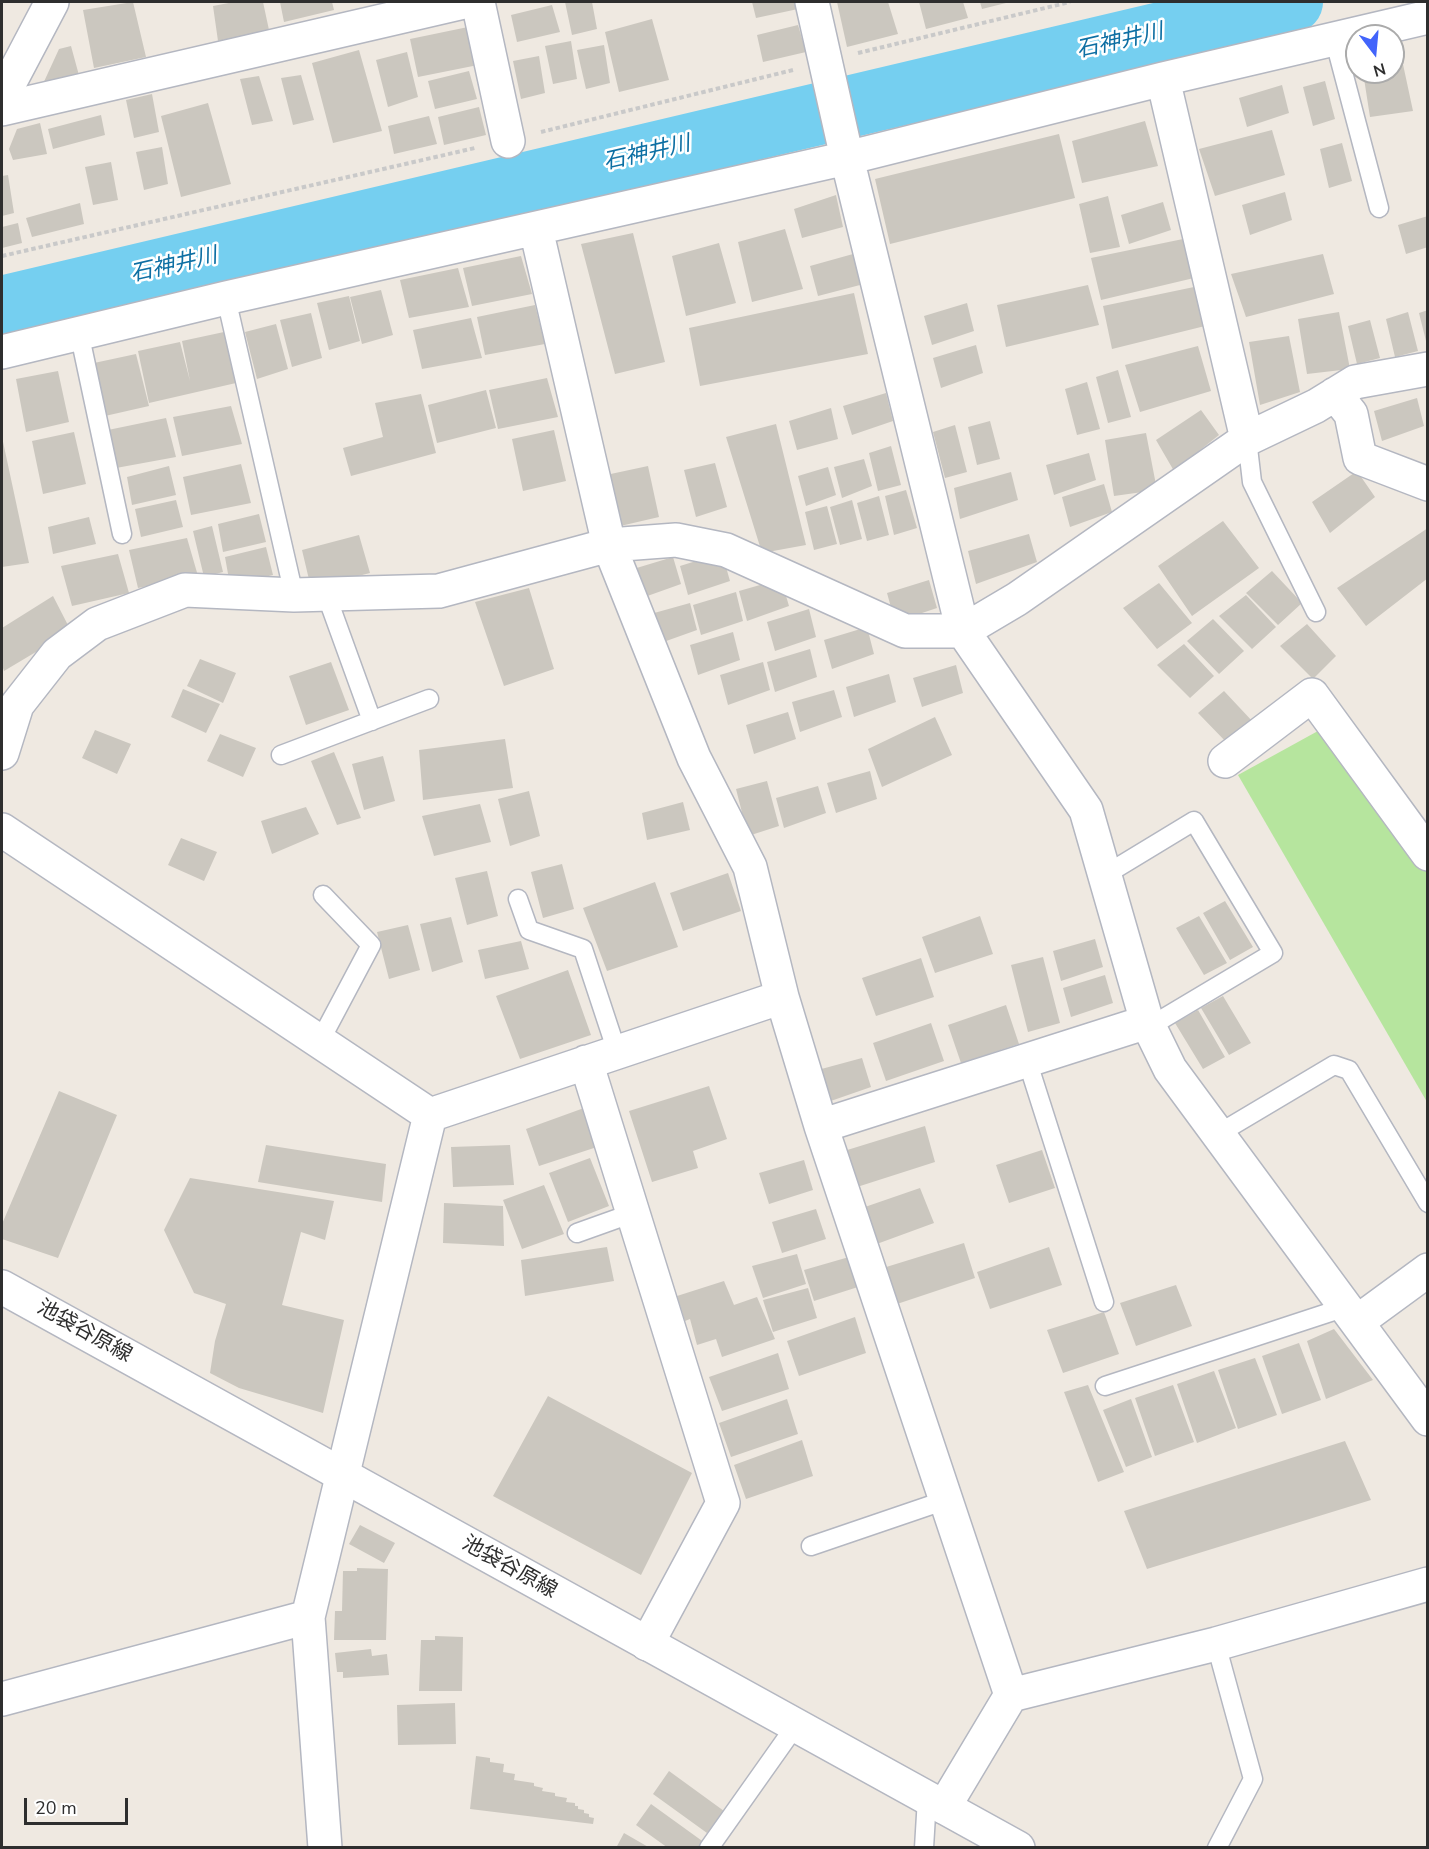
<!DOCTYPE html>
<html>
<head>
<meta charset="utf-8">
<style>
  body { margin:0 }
  #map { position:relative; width:1429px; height:1849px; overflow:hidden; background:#efe9e1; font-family:"Nunito Sans",sans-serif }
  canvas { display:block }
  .frame { position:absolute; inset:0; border:3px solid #2e2e2e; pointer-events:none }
  .north { position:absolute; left:1345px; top:24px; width:60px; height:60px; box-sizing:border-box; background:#fff; border:2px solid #ababab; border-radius:50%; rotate:164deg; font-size:16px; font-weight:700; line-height:24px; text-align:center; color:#2e2e2e }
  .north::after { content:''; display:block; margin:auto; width:21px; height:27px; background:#4264fb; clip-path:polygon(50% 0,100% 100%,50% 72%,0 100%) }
  .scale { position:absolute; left:24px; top:1798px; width:104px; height:27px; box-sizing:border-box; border:3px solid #2e2e2e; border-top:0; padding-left:8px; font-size:18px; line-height:21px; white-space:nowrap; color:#2e2e2e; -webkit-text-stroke:4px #fff; paint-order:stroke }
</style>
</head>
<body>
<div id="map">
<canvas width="1429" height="1849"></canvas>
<div class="frame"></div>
<div class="north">N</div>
<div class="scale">20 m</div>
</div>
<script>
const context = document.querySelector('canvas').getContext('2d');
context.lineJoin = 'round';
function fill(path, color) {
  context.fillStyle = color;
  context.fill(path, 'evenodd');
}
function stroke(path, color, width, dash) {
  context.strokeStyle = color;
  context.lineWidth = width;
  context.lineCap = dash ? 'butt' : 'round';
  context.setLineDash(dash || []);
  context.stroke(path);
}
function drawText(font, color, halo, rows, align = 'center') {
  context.font = font + ' "Nunito Sans","Noto Sans JP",sans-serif';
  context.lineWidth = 5;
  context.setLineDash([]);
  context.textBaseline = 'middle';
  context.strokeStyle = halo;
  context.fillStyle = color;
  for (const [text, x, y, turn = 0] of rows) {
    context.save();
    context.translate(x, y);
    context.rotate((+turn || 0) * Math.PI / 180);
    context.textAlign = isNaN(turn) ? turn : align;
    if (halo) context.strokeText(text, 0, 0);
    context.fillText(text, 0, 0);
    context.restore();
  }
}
fill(new Path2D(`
  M1327,726L1427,865V1102L1238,775Z`), '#b6e59e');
stroke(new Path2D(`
  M2,307L1292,2`), '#75cff0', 62);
fill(new Path2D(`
  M133,2L146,57L94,68L83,10Z
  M234,2H263L269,30L218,41L213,6Z
  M280,2H332L334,10L284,22Z
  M565,2H592L597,29L572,35Z
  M752,2H796L798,9L756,18Z
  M837,2H888L898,34L847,47Z
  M919,2H963L968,18L926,29Z
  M980,2H1010L982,9Z
  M552,5L560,32L517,42L511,15Z
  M652,19L669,80L619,92L605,32Z
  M798,25L806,52L763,62L757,35Z
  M468,27L478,65L418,77L410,39Z
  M571,41L577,79L553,84L545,46Z
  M604,45L610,83L586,89L577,50Z
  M71,46L80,79L42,86L59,49Z
  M359,50L382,131L333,143L312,63Z
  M407,52L418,97L388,107L376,60Z
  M1401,55L1413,111L1370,117L1363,72H1393V56Z
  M539,56L545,93L521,99L513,61Z
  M469,71L477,99L435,109L428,81Z
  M301,75L314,120L293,125L281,78Z
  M259,76L273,121L252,125L240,79Z
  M1325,81L1335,119L1313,126L1303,87Z
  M1282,85L1289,113L1247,127L1239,98Z
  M152,94L159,132L134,138L126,100Z
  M208,103L231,184L181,197L161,116Z
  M479,107L486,135L444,145L438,117Z
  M101,115L105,135L53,149L48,129Z
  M429,116L437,144L394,154L388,126Z
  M1145,121L1158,166L1082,183L1072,141Z
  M40,123L47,154L13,160L9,149L17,129Z
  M1272,130L1285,175L1215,196L1199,149Z
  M1059,134L1075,198L890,244L875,179Z
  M1342,143L1352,181L1329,188L1320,149Z
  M162,147L168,184L144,190L136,152Z
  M111,162L118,200L93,205L85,167Z
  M8,175L14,213L2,216V176Z
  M1285,192L1292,220L1250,235L1242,205Z
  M836,195L843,227L802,238L794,209Z
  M1108,196L1120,247L1090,253L1079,204Z
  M1163,202L1171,230L1129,244L1121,215Z
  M80,203L84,224L32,237L26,218Z
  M1428,216V247L1406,254L1398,225Z
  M18,223L22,243L2,248V227Z
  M785,229L803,289L752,302L738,242Z
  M633,233L665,362L615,374L581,244Z
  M1183,239L1194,278L1101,300L1091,258Z
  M719,243L736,303L686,316L672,256Z
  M853,254L860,285L818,296L810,266Z
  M1323,254L1334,294L1246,317L1231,274Z
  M521,256L532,294L472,306L463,268Z
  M458,268L469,307L409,318L400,280Z
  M1088,285L1099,325L1006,347L997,305Z
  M1194,287L1205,326L1112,349L1103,306Z
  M381,290L393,335L362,344L350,297Z
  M854,293L868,354L700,386L689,328Z
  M349,296L360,341L329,350L317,303Z
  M967,303L974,331L932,345L924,316Z
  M535,305L545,344L485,355L477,317Z
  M1428,310V345H1427L1419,313Z
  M1339,312L1350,369L1307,374L1298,319Z
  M1408,312L1418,351L1395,357L1386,319Z
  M311,313L322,358L292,367L280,320Z
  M471,318L482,358L422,369L413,330Z
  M1370,320L1380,358L1357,364L1348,326Z
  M276,324L288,369L257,379L245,332Z
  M224,332L236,383L149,403L138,351L180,342L190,381L182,341Z
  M1289,336L1300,392L1260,405L1249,342Z
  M976,345L983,373L941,388L933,358Z
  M1198,346L1211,391L1140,412L1125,365Z
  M136,354L149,406L105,416L94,363Z
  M1118,370L1131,417L1108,423L1096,377Z
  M58,371L69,422L26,432L16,379Z
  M547,378L558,417L498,429L489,390Z
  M1087,382L1100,429L1077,435L1065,389Z
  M486,390L496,428L437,443L428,405Z
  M886,393L893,421L852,435L843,406Z
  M421,394L436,453L351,476L343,448L383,437L375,403Z
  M1417,398L1424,426L1382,441L1374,411Z
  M231,406L242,444L182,456L173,417Z
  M831,408L838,439L797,450L789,421Z
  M1201,410L1219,435L1174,471L1156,440Z
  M166,418L176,457L116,468L108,430Z
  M990,421L1000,459L977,465L968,427Z
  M776,424L806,545L762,553L726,437Z
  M955,425L967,472L945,478L933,432Z
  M554,430L566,481L523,491L512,439Z
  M74,432L86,484L43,494L32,441Z
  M1146,433L1157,490L1114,496L1105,440Z
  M2,437L29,563L2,567Z
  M891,446L901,485L878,491L869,453Z
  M1089,453L1096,480L1054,495L1046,465Z
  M864,459L872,486L842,498L834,467Z
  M715,463L727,507L696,517L684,470Z
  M241,464L251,503L191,515L183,477Z
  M169,466L176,495L132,505L127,477Z
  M648,466L659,517L616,527L606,475Z
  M828,467L836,495L806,506L798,476Z
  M1357,471L1375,497L1330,533L1312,502Z
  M1011,472L1018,500L960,519L954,488Z
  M1104,484L1112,512L1070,527L1062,497Z
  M906,490L917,528L894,535L885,496Z
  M879,496L889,535L867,541L857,503Z
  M176,500L183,527L141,537L135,509Z
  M852,500L862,539L840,545L830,507Z
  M827,506L837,544L814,550L805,512Z
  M259,514L266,542L223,552L218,524Z
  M89,517L96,544L53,554L48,527Z
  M1223,521L1259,568L1192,616L1158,566Z
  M212,526L223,572L204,577L193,531Z
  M1428,528V578L1366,626L1337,588Z
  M1029,534L1037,562L976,584L968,551Z
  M359,535L370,573L311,588L302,550Z
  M187,538L198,576L138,588L129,550Z
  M266,547L273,575L230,585L225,557Z
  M722,553L730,581L688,595L680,566Z
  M118,554L129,593L72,606L61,566Z
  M673,557L681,584L639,599L630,570Z
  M1272,571L1302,603L1278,625L1246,593Z
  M781,579L789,606L747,621L739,591Z
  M929,580L937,608L895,622L887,593Z
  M1159,583L1192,623L1157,649L1123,608Z
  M529,588L554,669L504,686L475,602Z
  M736,592L743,621L701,635L693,605Z
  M1246,595L1276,627L1252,649L1219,616Z
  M53,596L71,631L4,671L2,665V628Z
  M690,603L697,630L655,645L647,615Z
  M809,609L816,637L775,651L767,622Z
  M1213,619L1244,651L1219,674L1187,641Z
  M1307,624L1336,656L1313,679L1280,646Z
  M867,627L874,654L832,669L824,640Z
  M733,632L740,660L698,675L690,645Z
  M1184,644L1214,676L1190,698L1157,665Z
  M810,649L817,677L775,692L767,662Z
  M200,659L236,673L223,703L187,686Z
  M331,662L349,710L306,725L289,676Z
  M763,662L770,690L728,705L720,675Z
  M956,665L963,693L922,707L913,678Z
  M889,674L896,702L854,717L846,687Z
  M183,689L220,704L206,733L171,717Z
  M834,690L842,717L800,732L792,702Z
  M1224,691L1254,723L1230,746L1198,713Z
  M788,712L796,739L754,754L746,725Z
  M935,717L952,755L882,787L868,749Z
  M95,730L131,744L117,774L82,758Z
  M220,734L256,748L243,777L207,761Z
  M505,739L513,788L423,800L419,750Z
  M334,752L361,818L337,825L311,761Z
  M383,756L395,801L364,810L352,764Z
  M870,771L877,799L836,813L827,783Z
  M767,781L779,826L748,836L736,789Z
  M818,786L826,813L784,828L776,798Z
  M529,791L540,836L510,846L498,799Z
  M683,802L690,830L647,840L642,813Z
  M480,804L491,842L434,856L422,816Z
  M306,807L319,834L272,854L261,821Z
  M181,838L217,852L204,881L168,865Z
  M562,864L574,909L543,918L531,872Z
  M487,871L498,916L467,925L455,878Z
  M728,873L741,911L683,931L670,893Z
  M655,882L678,947L607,971L583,908Z
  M1225,901L1253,947L1230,960L1203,913Z
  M980,916L993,954L935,973L922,937Z
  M1199,916L1227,963L1204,975L1176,928Z
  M451,917L463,962L432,972L420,924Z
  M408,925L420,970L389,979L377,932Z
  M1095,939L1103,967L1061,981L1053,951Z
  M521,941L529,969L485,979L478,950Z
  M1043,957L1060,1023L1028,1032L1011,965Z
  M921,958L934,997L876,1016L862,978Z
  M568,970L591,1035L520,1059L496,996Z
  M1105,975L1113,1003L1071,1017L1063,988Z
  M1223,996L1251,1043L1229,1055L1201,1008Z
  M1006,1005L1019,1044L961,1063L948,1025Z
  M1198,1010L1225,1057L1203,1069L1175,1023Z
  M931,1023L944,1061L886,1081L873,1043Z
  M862,1058L871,1087L825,1103L814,1071Z
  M709,1086L727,1139L693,1151L698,1168L652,1182L629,1111Z
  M59,1091L117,1115L58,1258L2,1239V1224Z
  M584,1108L597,1147L539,1166L526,1129Z
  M925,1126L935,1162L857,1187L844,1151Z
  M266,1145L386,1164L382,1202L258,1182Z
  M510,1145L514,1185L453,1187L451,1147Z
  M1042,1150L1055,1188L1009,1203L996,1165Z
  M590,1158L609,1206L568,1222L549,1173Z
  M804,1160L813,1190L769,1204L759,1173Z
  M190,1178L334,1201L325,1240L301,1232L282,1305L344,1320L323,1413L239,1388L210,1373L215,1341L226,1304L194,1293L164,1230Z
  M544,1185L564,1234L522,1249L503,1200Z
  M920,1188L934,1223L874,1245L862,1208Z
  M444,1203L503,1206L504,1246L443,1243Z
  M816,1209L826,1239L782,1253L772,1222Z
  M964,1243L975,1278L897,1304L883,1268Z
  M607,1247L614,1281L525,1296L521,1260Z
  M1049,1247L1062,1285L990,1309L977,1272Z
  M797,1254L806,1284L763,1298L752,1266Z
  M849,1257L858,1287L814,1301L804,1270Z
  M724,1281L734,1305L757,1297L775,1339L722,1357L716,1339L697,1345L690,1319L685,1321L677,1296Z
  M1176,1285L1192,1326L1136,1346L1120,1303Z
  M808,1288L817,1318L773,1332L763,1300Z
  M1104,1312L1119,1354L1063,1373L1047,1330Z
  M855,1317L866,1353L799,1376L787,1341Z
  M1334,1329L1373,1380L1326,1399L1307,1341Z
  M1299,1343L1321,1400L1282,1414L1262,1356Z
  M778,1353L789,1389L722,1411L709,1377Z
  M1255,1358L1277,1415L1238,1429L1218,1370Z
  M1214,1371L1236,1428L1197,1443L1177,1384Z
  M1088,1385L1124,1472L1098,1482L1064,1392Z
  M1173,1385L1194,1442L1155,1456L1135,1398Z
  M548,1396L692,1473L641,1575L493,1496Z
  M787,1399L798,1434L731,1457L719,1423Z
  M1131,1399L1152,1457L1126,1467L1103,1410Z
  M802,1440L813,1476L746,1499L734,1465Z
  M1345,1441L1371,1500L1147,1569L1124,1511Z
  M360,1525L395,1543L384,1563L349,1544Z
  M357,1568L388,1569L386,1640H334L335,1611H342L343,1571H357Z
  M435,1636L463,1637L462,1691H419L421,1640H435Z
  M371,1649L372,1656L387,1654L389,1675L343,1678V1672H337L335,1653Z
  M455,1703L456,1744L398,1745L397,1705Z
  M476,1756L490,1758V1762L504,1764L503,1772L515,1774L514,1780L534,1783V1786L543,1788L542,1791L555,1793V1796L567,1798L566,1802L575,1803V1806H578V1809L584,1810V1813L589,1814V1817L594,1818L593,1824L470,1809Z
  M669,1771L724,1811L707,1833L653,1794Z
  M651,1804L705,1843L702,1848H668L636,1825Z
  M624,1833L650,1848H616Z`), '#cbc7bf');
const service = new Path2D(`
  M1334,38L1379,208
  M226,298L294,595
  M79,332L122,534
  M1247,439L1252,482L1316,612
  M326,594L372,721
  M281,755L429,699
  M1105,875L1194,821L1273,953L1149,1027
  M518,899L529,930L583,949L617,1052
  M320,1041L371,945L323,895
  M1027,1060L1104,1302
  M1218,1134L1334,1065L1349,1070L1428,1203
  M577,1233L633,1213
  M1105,1386L1346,1307
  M811,1546L946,1500
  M1216,1644L1253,1779L1217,1848
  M709,1848L796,1725
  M924,1848L927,1798`);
const minor = new Path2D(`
  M478,2L508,141
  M812,2L847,158L963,631L1086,810L1147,1022L1170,1069L1428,1419
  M1163,79L1247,439
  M2,109L464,2
  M536,229L609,545L694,758L750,867L782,997L821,1126L1011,1695
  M2,352L226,298L847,158L1163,79L1428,17
  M1335,394L1351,414L1360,458L1428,484
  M2,753L17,705L57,654L97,624L185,590L294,595L439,591L609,545L676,540L726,550L905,631H963L1017,599L1247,439L1316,406L1355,382L1428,369
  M1225,761L1312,695L1428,854
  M2,830L430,1115
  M586,1062L723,1503L647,1644
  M821,1126L1147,1022
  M1357,1322L1428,1270
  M2,1699L308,1617
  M944,1807L1011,1695L1216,1644L1428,1584
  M325,1848L308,1617L430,1115L782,997`);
const tertiary = new Path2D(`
  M2,97L52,2`);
const secondary = new Path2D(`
  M2,1287L1018,1848`);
stroke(service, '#b4b7c1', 21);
stroke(minor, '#b4b7c1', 36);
stroke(tertiary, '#b4b7c1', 36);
stroke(secondary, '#b4b7c1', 36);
stroke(new Path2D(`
  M858,53L1070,2
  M541,132L793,70
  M2,256L475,148`), '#c9c9c9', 4, [4.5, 3]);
stroke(service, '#fff', 18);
stroke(minor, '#fff', 33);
stroke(tertiary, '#fff', 33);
stroke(secondary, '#fff', 33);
drawText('21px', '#2e2e2e', '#fff', [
  ["池袋谷原線",84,1332,29],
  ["池袋谷原線",509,1568,29]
]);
drawText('italic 22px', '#0d6fa3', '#fff', [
  ["石神井川",1120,42,-13],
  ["石神井川",647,154,-13],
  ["石神井川",174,266,-13]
]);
</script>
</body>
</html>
